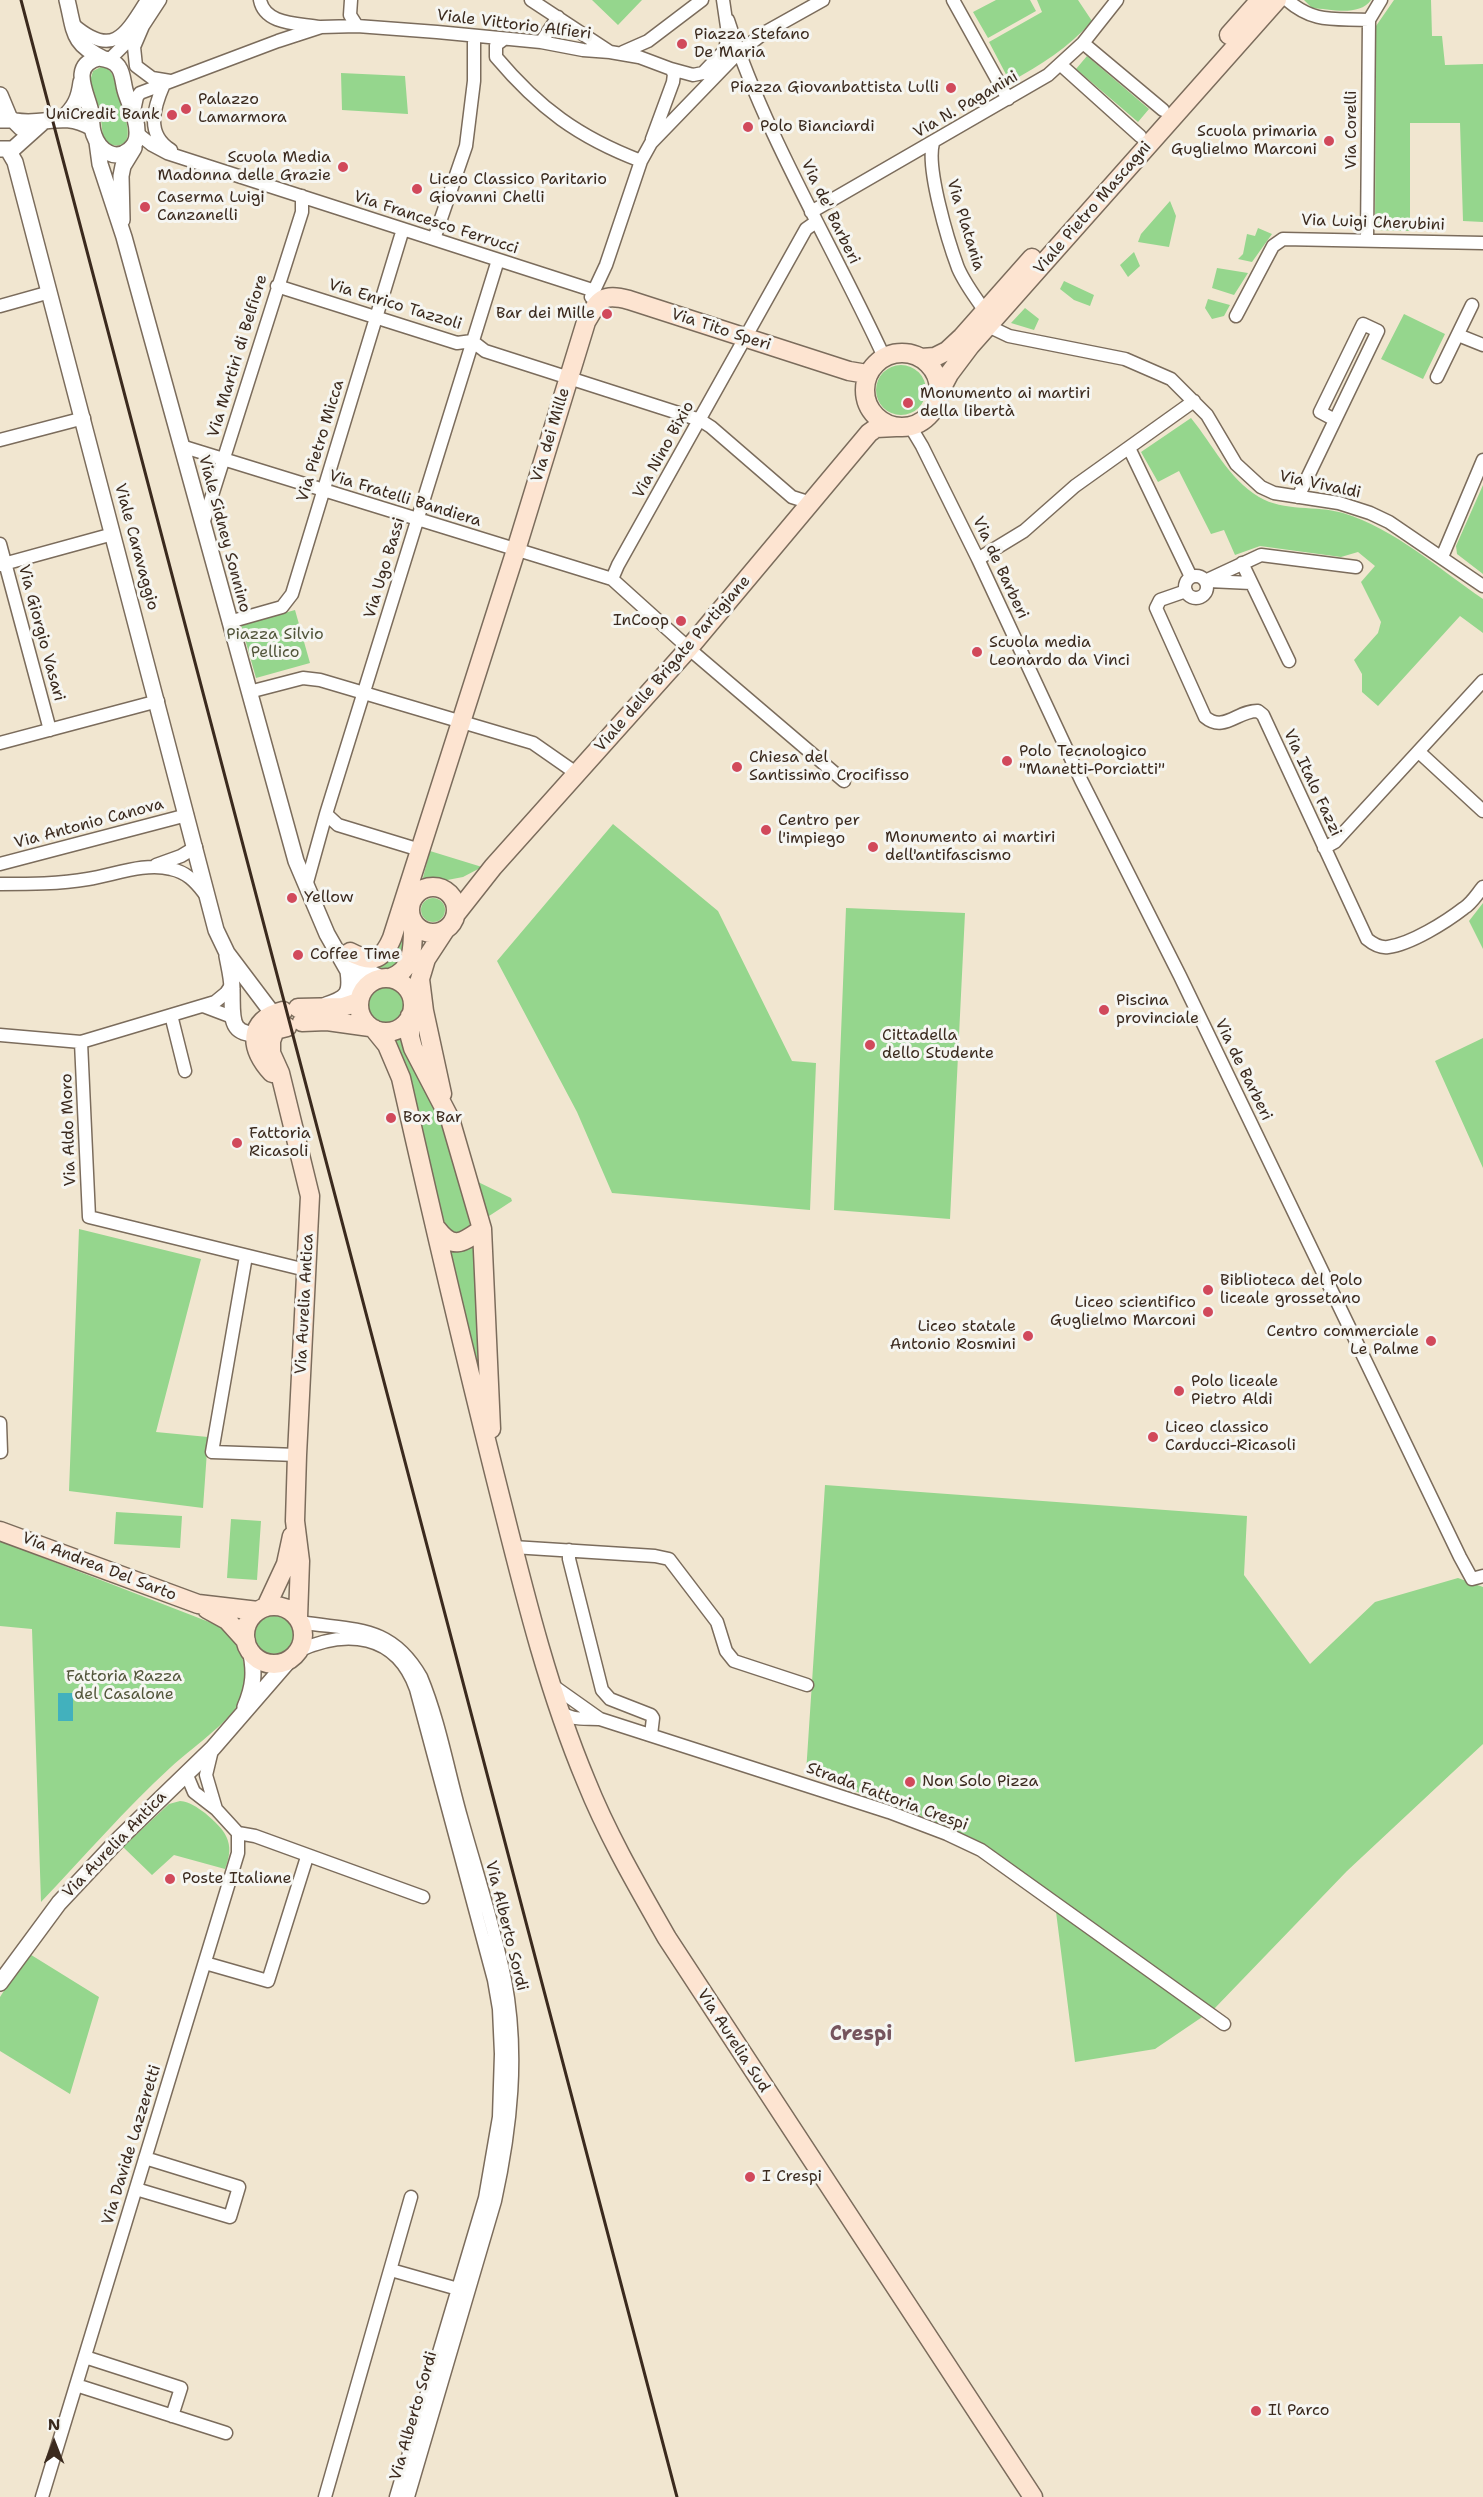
<!DOCTYPE html>
<html>
<head>
<meta charset="utf-8">
<style>
  body { margin:0 }
  #map { position:relative; width:1483px; height:2497px; overflow:hidden; background:#f1e6d0; font-family:"Shantell Sans",sans-serif }
  canvas { display:block }
  .north { position:absolute; left:24px; top:2413px; width:60px; height:60px; -webkit-text-stroke:4px #f6f6f2; paint-order:stroke; rotate:0deg; font-size:16px; font-weight:700; line-height:24px; text-align:center; color:#3b2a1e }
  .north::after { content:''; display:block; margin:auto; width:21px; height:27px; background:#3b2a1e; clip-path:polygon(50% 0,100% 100%,50% 72%,0 100%) }
</style>
</head>
<body>
<div id="map">
<canvas width="1483" height="2497"></canvas>
<div class="north">N</div>
</div>
<script>
const context = document.querySelector('canvas').getContext('2d');
context.lineJoin = 'round';
function fill(path, color) {
  context.fillStyle = color;
  context.fill(path, 'evenodd');
}
function stroke(path, color, width, dash) {
  context.strokeStyle = color;
  context.lineWidth = width;
  context.lineCap = dash ? 'butt' : 'round';
  context.setLineDash(dash || []);
  context.stroke(path);
}
function drawText(font, color, halo, rows, align = 'center') {
  context.font = font + ' "Shantell Sans",sans-serif';
  context.lineWidth = 6;
  context.setLineDash([]);
  context.textBaseline = 'middle';
  context.strokeStyle = halo;
  context.fillStyle = color;
  for (const [text, x, y, turn = 0] of rows) {
    context.save();
    context.translate(x, y);
    context.rotate((+turn || 0) * Math.PI / 180);
    context.textAlign = isNaN(turn) ? turn : align;
    if (halo) context.strokeText(text, 0, 0);
    context.fillText(text, 0, 0);
    context.restore();
  }
}
fill(new Path2D(`
  M592,0H642L618,25Z
  M996,0H1030L1036,11L988,38L973,12Z
  M1037,0H1078L1092,21C1068,48 1041,65 1010,82L989,42L1042,12Z
  M1304,0H1371C1359,17 1330,9 1312,8Z
  M1394,0H1431L1432,36H1442L1445,65L1483,64V222L1463,221L1460,123H1410V231L1375,230L1376,26Z
  M1087,56L1149,109L1138,122L1076,69Z
  M101,67C105,68 106,67 109,70C115,75 115,86 117,93C121,107 143,151 110,145L103,137L100,111L90,81L93,71Z
  M341,73L405,76L408,114L342,110Z
  M1170,201L1176,216L1169,247L1138,242L1141,234Z
  M1258,228L1272,234L1252,262L1238,259L1243,254L1247,234L1255,236Z
  M1134,252L1140,266L1128,277L1120,265Z
  M1217,268L1248,273L1234,295L1212,288Z
  M1064,281L1094,295L1090,306L1074,300L1060,289Z
  M1208,299L1230,305L1224,316L1212,319L1205,308Z
  M1025,308L1039,319L1034,330L1011,323Z
  M1404,314L1445,334L1423,379L1381,359Z
  M876 390a25 25 0 1 1 50 0a25 25 0 1 1-50 0Z
  M1191,418C1213,445 1228,478 1259,497C1284,512 1316,505 1343,513C1395,529 1439,569 1483,599V633L1460,616L1378,706L1362,692V674L1354,660L1378,633L1381,622L1361,582L1375,566L1358,552L1341,557L1260,546L1235,555L1224,530L1211,534L1179,471L1158,482L1141,452Z
  M1483,485V574L1457,554L1456,546Z
  M295,610L310,663L256,678L241,625Z
  M613,824L718,911L792,1061L816,1063L810,1210L612,1193L577,1112L497,961Z
  M430,851L482,867L463,877L421,885Z
  M421 910a12 12 0 1 1 24 0a12 12 0 1 1-24 0Z
  M1483,903V949L1469,921Z
  M846,908L965,913L950,1219L834,1210Z
  M406,920L402,964L383,973L373,965Z
  M368 1005a18 18 0 1 1 36 0a18 18 0 1 1-36 0Z
  M406,1034L411,1056L450,1142L470,1225L465,1236L447,1231L392,1040Z
  M1483,1038V1168L1435,1061Z
  M476,1181L511,1198L512,1201L486,1218Z
  M79,1229L201,1259L156,1432L208,1437L203,1508L69,1491Z
  M477,1241L484,1402L445,1247Z
  M825,1485L1247,1516L1244,1575L1310,1664L1375,1602L1458,1578L1483,1587V1744L1347,1871L1214,2009L1155,2049L1075,2062L1054,1896L971,1839L917,1814L806,1773Z
  M116,1512L182,1516L180,1548L114,1544Z
  M231,1519L261,1521L257,1580L227,1578Z
  M0,1541L222,1627C243,1648 252,1672 240,1701C230,1722 189,1750 171,1767C125,1809 84,1857 41,1902L32,1629L0,1626Z
  M255 1635a19 19 0 1 1 38 0a19 19 0 1 1-38 0Z
  M180,1801C191,1802 196,1807 205,1813C225,1830 236,1842 225,1869L174,1855L152,1875L123,1847L169,1804Z
  M28,1953L99,1997L70,2094L0,2051V1997Z`), '#95d68d');
fill(new Path2D(`
  M58,1693H73V1721H58Z`), '#42b1bd');
const minor = new Path2D(`
  M260,0C265,25 298,23 319,27
  M351,0L350,15L357,26
  M531,0L610,52L639,57L671,69L674,74L673,82L652,139
  M953,0L1008,99
  M1287,0C1315,24 1334,18 1369,20
  M728,20C766,138 832,244 884,357
  M74,25C113,58 125,35 147,0
  M143,26L134,47L136,66L152,78L170,81
  M504,39L496,45V57C539,108 578,137 641,161
  M541,42L558,17
  M1083,43L1163,110
  M623,52L648,41L702,0
  M109,60L143,26L160,0
  M1061,65L1140,136
  M671,69L693,75L703,73L725,50L728,34L723,0
  M164,84C154,107 145,134 171,150
  M134,111L137,97L140,93L278,41L321,27L357,26L437,32L541,42L583,50L610,52
  M137,133L152,145L167,153L592,290
  M933,143C926,168 948,241 958,268C965,284 975,297 985,311
  M811,212L1048,75L1083,43L1117,0
  M434,239L466,146L474,81V36
  M1367,240L1369,20L1381,0
  M277,286L457,343L472,341L485,351L700,420L711,427L792,497L811,503
  M591,297L606,265L641,161L651,143L738,53L764,33L823,0
  M0,306L50,292
  M1236,316L1273,246L1283,239L1483,243
  M988,326L1009,336L1125,359L1171,379L1207,415L1236,464L1261,487L1274,493L1339,503L1370,513L1389,522L1483,586
  M1458,335L1483,345
  M1437,377L1472,305
  M910,426L922,446L978,559L1081,780L1180,976L1460,1557L1472,1579L1483,1576
  M0,440L84,418
  M181,446L612,579L694,653L844,781
  M1129,448L1191,577
  M1298,497L1378,331L1363,324L1320,412L1335,420
  M203,524L302,212V196
  M0,544L50,730
  M1442,557L1483,460
  M978,559L1024,531L1075,486L1194,401
  M1242,563L1289,661
  M0,565L113,534
  M1185 587a11 11 0 1 1 22 0a11 11 0 1 1-22 0Z
  M612,579L618,565L806,229L816,222
  M1205,581L1261,555L1356,567
  M1209,581L1251,583
  M1186,591L1160,600L1156,608L1205,717C1224,733 1238,710 1258,711L1263,715L1367,939C1373,944 1380,948 1388,947C1411,944 1446,922 1464,908C1472,903 1477,894 1483,887
  M229,622L282,607L292,594L403,229
  M249,692L303,678L320,680L533,743L576,773
  M0,743L158,701
  M1419,752L1483,811
  M326,814L338,825L420,850
  M1324,848L1335,842L1483,681
  M0,864L187,815
  M156,865L181,856L196,847
  M0,884C30,884 59,884 88,879C114,875 145,862 171,869C186,872 195,881 204,893
  M306,886L326,814L498,260
  M203,1006L232,1017
  M171,1015L185,1071
  M0,1035L81,1042L215,1002L226,993L232,984
  M81,1042L89,1217L306,1270
  M246,1256L212,1452L297,1455
  M0,1423L1,1452
  M513,1547L655,1556L669,1559L717,1622L726,1651L734,1661L807,1685
  M569,1550V1559L602,1690L610,1699L651,1715L653,1718L651,1735
  M300,1622C353,1631 390,1623 421,1677C439,1720 448,1771 461,1817C476,1871 494,1925 505,1980C519,2054 511,2128 495,2201L408,2497
  M298,1651C346,1629 396,1633 416,1689L494,1980L499,2009L501,2054L499,2117L485,2198L396,2497
  M552,1685L600,1719L889,1812L947,1834L981,1850L1224,2024
  M560,1710C569,1721 585,1718 599,1719
  M212,1750L206,1775L216,1809
  M238,1833L255,1836L423,1897
  M205,1963L268,1981L307,1857
  M136,2189L230,2217L239,2187L145,2158
  M391,2270L458,2289
  M85,2357L181,2388L172,2416
  M76,2385L226,2433
  M42,2497L238,1853V1833L216,1809L194,1792L186,1773
  M325,2497L411,2197`);
const tertiary = new Path2D(`
  M67,0C75,32 71,43 104,59
  M99,58C107,59 115,61 119,68C123,74 123,83 125,90C129,105 138,118 137,134C137,141 134,146 129,150C115,162 99,150 94,135C91,127 92,120 91,112C87,93 69,65 99,58Z
  M0,95L10,119
  M63,118C75,107 79,98 81,82
  M0,120H13L21,128
  M15,121C46,126 63,111 92,128
  M97,142L100,164L124,237L296,861L327,934L348,971L358,981L362,991
  M0,149H13L42,123
  M8,150L15,162L216,930L227,953L273,1014
  M122,220L121,176L123,166L134,148
  M350,952L367,971L381,978
  M227,956C229,967 232,978 232,989C233,1019 227,1037 266,1034
  M326,1005C348,998 351,993 348,971
  M245,1707C254,1686 255,1671 250,1649
  M0,1983L59,1903L120,1838L213,1748L291,1658`);
const secondary = new Path2D(`
  M1229,35L1260,0
  M865 390a37 37 0 1 1 74 0a37 37 0 1 1-74 0Z
  M921,358L935,357L947,351L962,337L1032,258
  M939,393L949,374L970,346L1277,0
  M410 910a23 23 0 1 1 46 0a23 23 0 1 1-46 0Z
  M456,914L493,867L689,648L869,433L876,428L896,427
  M350,952C371,963 382,962 392,938L516,550L586,322C599,299 602,293 629,300L849,371L867,374
  M359 1005a27 27 0 1 1 54 0a27 27 0 1 1-54 0Z
  M390,978C415,970 413,944 413,921
  M420,979L424,1011L442,1094
  M417,989L426,959L445,930
  M298,1008L343,1007L358,1002
  M410,1016V1037L413,1048L450,1119L482,1229L491,1429
  M302,1022L327,1021L370,1027
  M287,1027L275,1030L271,1041V1053L280,1073L310,1196L297,1455L295,1521L300,1561L298,1618
  M374,1029L387,1045L401,1078C431,1211 462,1344 495,1476C521,1579 545,1683 586,1781C608,1836 638,1887 667,1938L1033,2497
  M272,1073C250,1049 246,1020 283,1011
  M437,1229C454,1251 463,1242 482,1229
  M0,1531L198,1604L258,1611
  M245 1635a29 29 0 1 1 58 0a29 29 0 1 1-58 0Z
  M266,1607L286,1564L292,1536
  M207,1609L227,1620L246,1641`);
stroke(minor, '#7b6c5c', 15);
stroke(tertiary, '#7b6c5c', 18);
stroke(secondary, '#7b6c5c', 21);
stroke(minor, '#fff', 12);
stroke(tertiary, '#fff', 15);
stroke(secondary, '#fde4d1', 18);
stroke(new Path2D(`
  M21,0L677,2497`), '#3b2a1e', 3);
for (const [x, y, r, color] of [
  [682,44,6,"#d1495b"],
  [951,88,6,"#d1495b"],
  [186,109,6,"#d1495b"],
  [172,115,6,"#d1495b"],
  [748,127,6,"#d1495b"],
  [1329,141,6,"#d1495b"],
  [343,167,6,"#d1495b"],
  [417,189,6,"#d1495b"],
  [145,207,6,"#d1495b"],
  [607,314,6,"#d1495b"],
  [908,403,6,"#d1495b"],
  [681,621,6,"#d1495b"],
  [977,652,6,"#d1495b"],
  [1007,761,6,"#d1495b"],
  [737,767,6,"#d1495b"],
  [766,830,6,"#d1495b"],
  [873,847,6,"#d1495b"],
  [292,898,6,"#d1495b"],
  [298,955,6,"#d1495b"],
  [1104,1010,6,"#d1495b"],
  [870,1045,6,"#d1495b"],
  [391,1118,6,"#d1495b"],
  [237,1143,6,"#d1495b"],
  [1208,1290,6,"#d1495b"],
  [1208,1312,6,"#d1495b"],
  [1028,1336,6,"#d1495b"],
  [1431,1341,6,"#d1495b"],
  [1179,1391,6,"#d1495b"],
  [1153,1437,6,"#d1495b"],
  [910,1782,6,"#d1495b"],
  [170,1879,6,"#d1495b"],
  [750,2177,6,"#d1495b"],
  [1256,2411,6,"#d1495b"]
]) {
  const dot = new Path2D();
  dot.arc(x, y, r, 0, 2 * Math.PI);
  context.fillStyle = color;
  context.fill(dot);
  stroke(dot, '#f6f6f2', 2);
}
drawText('16px', '#3b2a1e', '#f6f6f2', [
  ["Viale Vittorio Alfieri",514,25,7],
  ["Via N. Paganini",966,105,-30],
  ["Via Corelli",1352,130,-90],
  ["Viale Pietro Mascagni",1093,208,-49],
  ["Via de' Barberi",830,212,64],
  ["Via Francesco Ferrucci",436,223,18],
  ["Via Luigi Cherubini",1373,223,2],
  ["Via Platania",965,225,73],
  ["Via Enrico Tazzoli",395,305,17],
  ["Via Tito Speri",721,330,18],
  ["Via Martiri di Belfiore",238,356,-73],
  ["Via dei Mille",551,435,-73],
  ["Via Pietro Micca",321,441,-73],
  ["Via Nino Bixio",664,450,-61],
  ["Via Vivaldi",1320,485,12],
  ["Via Fratelli Bandiera",405,499,17],
  ["Viale Sidney Sonnino",224,534,75],
  ["Viale Caravaggio",136,547,75],
  ["Via Ugo Bassi",385,568,-73],
  ["Via de Barberi",1000,568,65],
  ["Via Giorgio Vasari",41,633,75],
  ["Viale delle Brigate Partigiane",673,664,-49],
  ["Via Italo Fazzi",1312,783,65],
  ["Via Antonio Canova",89,824,-15],
  ["Via de Barberi",1243,1070,64],
  ["Via Aldo Moro",69,1130,-92],
  ["Via Aurelia Antica",305,1304,-87],
  ["Via Andrea Del Sarto",99,1567,21],
  ["Strada Fattoria Crespi",887,1797,20],
  ["Via Aurelia Antica",115,1845,-46],
  ["Via Alberto Sordi",506,1926,76],
  ["Via Aurelia Sud",733,2041,57],
  ["Via Davide Lazzeretti",132,2145,-73],
  ["Via Alberto Sordi",414,2416,-74]
]);
drawText('16px', '#3b2a1e', '#f6f6f2', [
  ["Piazza Stefano",694,35],
  ["De Maria",694,53],
  ["Piazza Giovanbattista Lulli",939,88,"right"],
  ["Palazzo",198,100],
  ["Lamarmora",198,118],
  ["UniCredit Bank",160,115,"right"],
  ["Polo Bianciardi",760,127],
  ["Scuola primaria",1317,132,"right"],
  ["Guglielmo Marconi",1317,150,"right"],
  ["Scuola Media",331,158,"right"],
  ["Madonna delle Grazie",331,176,"right"],
  ["Liceo Classico Paritario",429,180],
  ["Giovanni Chelli",429,198],
  ["Caserma Luigi",157,198],
  ["Canzanelli",157,216],
  ["Bar dei Mille",595,314,"right"],
  ["Monumento ai martiri",920,394],
  ["della libertà",920,412],
  ["InCoop",669,621,"right"],
  ["Scuola media",989,643],
  ["Leonardo da Vinci",989,661],
  ["Polo Tecnologico",1019,752],
  ["\"Manetti-Porciatti\"",1019,770],
  ["Chiesa del",749,758],
  ["Santissimo Crocifisso",749,776],
  ["Centro per",778,821],
  ["l'impiego",778,839],
  ["Monumento ai martiri",885,838],
  ["dell'antifascismo",885,856],
  ["Yellow",304,898],
  ["Coffee Time",310,955],
  ["Piscina",1116,1001],
  ["provinciale",1116,1019],
  ["Cittadella",882,1036],
  ["dello Studente",882,1054],
  ["Box Bar",403,1118],
  ["Fattoria",249,1134],
  ["Ricasoli",249,1152],
  ["Biblioteca del Polo",1220,1281],
  ["liceale grossetano",1220,1299],
  ["Liceo scientifico",1196,1303,"right"],
  ["Guglielmo Marconi",1196,1321,"right"],
  ["Liceo statale",1016,1327,"right"],
  ["Antonio Rosmini",1016,1345,"right"],
  ["Centro commerciale",1419,1332,"right"],
  ["Le Palme",1419,1350,"right"],
  ["Polo liceale",1191,1382],
  ["Pietro Aldi",1191,1400],
  ["Liceo classico",1165,1428],
  ["Carducci-Ricasoli",1165,1446],
  ["Non Solo Pizza",922,1782],
  ["Poste Italiane",182,1879],
  ["I Crespi",762,2177],
  ["Il Parco",1268,2411]
], 'left');
drawText('16px', '#52553a', '#f6f6f2', [
  ["Piazza Silvio",275,635],
  ["Pellico",275,653],
  ["Fattoria Razza",124,1677],
  ["del Casalone",124,1695]
]);
drawText('bold 20px', '#75545d', '#f6f6f2', [
  ["Crespi",861,2035]
]);
</script>
</body>
</html>
